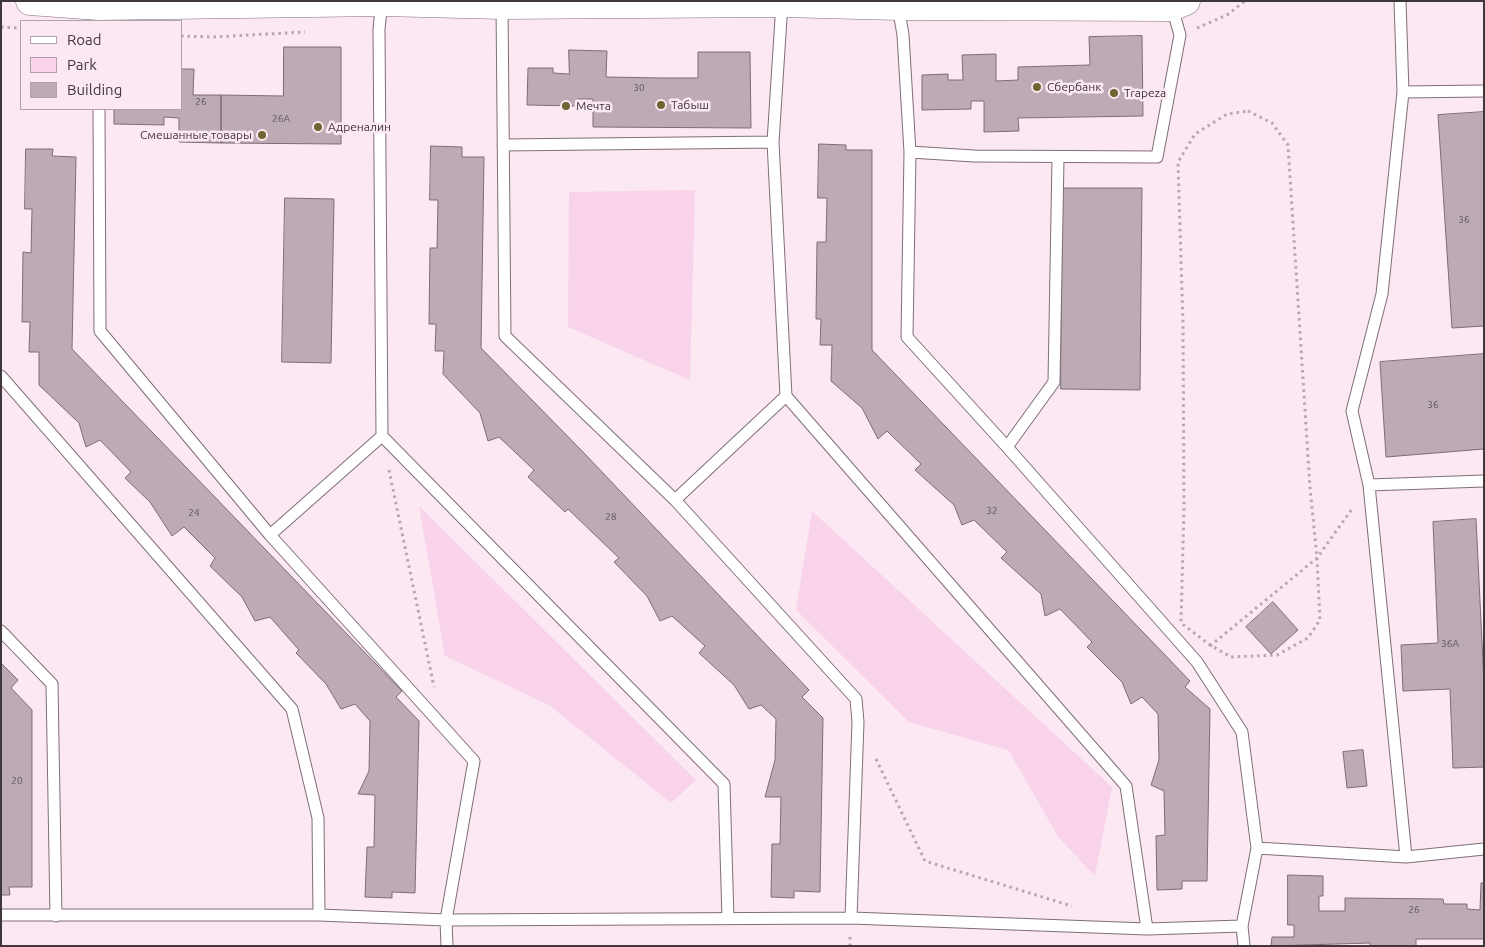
<!DOCTYPE html>
<html>
<head>
<meta charset="utf-8">
<style>
  body { margin:0 }
  #map { position:relative; width:1485px; height:947px; overflow:hidden; background:#fbe8f3; font-family:Ubuntu,sans-serif }
  canvas { display:block }
  .frame { position:absolute; inset:0; border:2px solid #3f373c; pointer-events:none }
  .legend { position:absolute; left:20px; top:20px; width:162px; height:90px; box-sizing:border-box; background:#fbe8f3; border:1px solid #b0a1aa; margin:0; padding:6px 9px; list-style:none; font-size:15px; color:#3f373c }
  .legend li { display:flex; align-items:center; gap:10px; height:25px }
  .legend b { width:25px; border:1px solid #b0a1aa }
</style>
</head>
<body>
<div id="map">
<canvas width="1485" height="947"></canvas>
<div class="frame"></div>
<ul class="legend">
<li><b style="height:6px;background:#fff"></b>Road</li>
<li><b style="height:14px;background:#f8d3ea"></b>Park</li>
<li><b style="height:14px;background:#bcaab5"></b>Building</li>
</ul>
</div>
<script>
const context = document.querySelector('canvas').getContext('2d');
context.lineJoin = 'round';
function fill(path, color) {
  context.fillStyle = color;
  context.fill(path, 'evenodd');
}
function stroke(path, color, width, dash) {
  context.strokeStyle = color;
  context.lineWidth = width;
  context.lineCap = dash ? 'butt' : 'round';
  context.setLineDash(dash || []);
  context.stroke(path);
}
function drawText(font, color, halo, rows, align = 'center') {
  context.font = font + ' Ubuntu,sans-serif';
  context.lineWidth = 5;
  context.setLineDash([]);
  context.textBaseline = 'middle';
  context.strokeStyle = halo;
  context.fillStyle = color;
  for (const [text, x, y, turn = 0] of rows) {
    context.save();
    context.translate(x, y);
    context.rotate((+turn || 0) * Math.PI / 180);
    context.textAlign = isNaN(turn) ? turn : align;
    if (halo) context.strokeText(text, 0, 0);
    context.fillText(text, 0, 0);
    context.restore();
  }
}
fill(new Path2D(`
  M695,190L690,380L568,327L569,192Z
  M419,506L696,780L671,803L549,705L445,656Z
  M812,511L1112,787L1095,876L1059,838L1008,750L909,722L796,610Z`), '#f8d3ea');
const building = new Path2D(`
  M1142,36L1143,116L1018,118L1019,131L984,132V101H971V109L922,110V75L948,74V80H963L962,55L996,54V81L1018,80V67L1090,65L1089,37Z
  M284,47H341V144L221,143V95L283,96Z
  M569,50L607,51L606,77L663,78H698V52H750L751,128L593,127V99H578V106L527,105L528,68H553V73L569,74Z
  M181,69H194L193,95H221V143L179,142V118L164,117V125L114,124V109H181Z
  M1484,112V326L1452,328L1438,115Z
  M819,144L846,145V150H872V350L1190,681L1185,687L1210,709L1207,881H1182V889L1157,890L1156,836L1165,835L1164,791L1151,785L1159,760L1158,714L1142,697L1131,704L1122,682L1087,647L1092,642L1060,609L1045,616L1041,594L1001,558L1007,552L974,520L962,525L954,505L915,470L921,464L887,431L878,439L862,408L831,381L832,345H820L821,319H816L817,242H826L827,198H818Z
  M431,146L462,147V157H484L481,348L584,453L809,690L802,697L823,718L820,892L794,891V898L771,897L772,844H780L781,797H765L775,760L776,719L761,705L749,709L734,685L699,653L705,646L672,616L660,621L647,596L614,562L619,558L568,509L565,512L528,477L534,470L499,437L488,441L480,413L443,374L444,351H435L436,324H429L430,248H437L438,200H430Z
  M26,149H53L52,156L76,157L72,349L402,691L396,697L419,721L415,893L392,892V898L365,897L367,847H374L375,795L358,794L369,771L370,721L355,704L341,709L326,684L296,653L299,650L270,617L255,621L242,597L210,566L215,558L184,527L172,536L150,502L125,478L131,472L100,440L86,447L79,423L39,385V352H29L30,322H22L23,252L31,253L32,209H25Z
  M1063,188H1142L1140,390L1061,389Z
  M285,198L334,199L331,363L282,362Z
  M1484,354V449L1386,457L1380,362Z
  M1476,519L1484,683V767L1453,768L1450,689L1403,691L1401,645L1438,643L1433,522Z
  M1273,602L1298,630L1271,654L1246,627Z
  M1,663L18,680L11,688L32,710V887H9L10,895H1Z
  M1363,750L1367,786L1347,788L1343,752Z
  M1288,875L1323,876V896H1319V911H1345V898L1443,899L1444,904H1467V909L1480,910L1481,883H1484V939H1416V946H1370V943L1271,946L1272,937H1294V925H1288Z`);
fill(building, '#bcaab5');
stroke(building, '#7d6c77', 1);
const service = new Path2D(`
  M382,1L379,29L382,436L270,535L474,761L446,920L447,946
  M1400,1L1403,92
  M502,5L505,336L675,500L856,699L858,722L851,918
  M898,6L903,35L910,152L907,337L1007,447L1197,662L1242,732L1257,848
  M99,109L100,331L270,535
  M773,142L786,396L1126,786L1147,929
  M503,145L773,142L782,3
  M910,152L974,156L1157,157L1180,35L1172,7
  M1,376L292,709L318,818L319,915
  M382,436L724,784L728,919
  M1007,447L1054,382L1058,158
  M1369,485L1484,481
  M675,500L786,396
  M1,631L52,684L56,916
  M1406,857L1369,485L1352,411L1382,294L1403,92L1484,91
  M1,915H319L446,920L851,918L1147,929L1242,926L1257,848L1406,857L1484,849
  M1242,926L1244,946`);
const tertiary = new Path2D(`
  M30,1L99,6L382,2L502,5L782,3L898,6L1172,7L1186,1`);
stroke(service, '#7f6e78', 13);
stroke(tertiary, '#7f6e78', 29);
stroke(new Path2D(`
  M1,27L21,28
  M1197,28L1227,15L1245,1
  M181,36L213,37L305,32
  M1248,111L1272,123L1288,145L1310,488L1317,558L1320,620L1308,638L1277,655L1231,657L1210,645L1181,623L1184,508L1183,325L1178,162L1195,134L1227,114Z
  M389,470L434,687
  M1210,646L1317,558L1352,509
  M876,759L925,861L1072,906
  M850,946V936`), '#b5a6af', 3, [2.5, 4]);
stroke(service, '#fff', 11);
stroke(tertiary, '#fff', 28);
for (const [x, y, r, color] of [
  [1037,87,5,"#6d6633"],
  [1114,93,5,"#6d6633"],
  [661,105,5,"#6d6633"],
  [566,106,5,"#6d6633"],
  [318,127,5,"#6d6633"],
  [262,135,5,"#6d6633"]
]) {
  const dot = new Path2D();
  dot.arc(x, y, r, 0, 2 * Math.PI);
  context.fillStyle = color;
  context.fill(dot);
  stroke(dot, '#fbe8f3', 2);
}
drawText('10px', '#5e545a', null, [
  ["30",639,88],
  ["26",201,102],
  ["26А",281,119],
  ["36",1464,220],
  ["36",1433,405],
  ["32",992,511],
  ["24",194,513],
  ["28",611,517],
  ["36А",1450,644],
  ["20",17,781],
  ["26",1414,910]
]);
drawText('12px', '#3f373c', '#fbe8f3', [
  ["Сбербанк",1047,87],
  ["Trapeza",1124,93],
  ["Табыш",671,105],
  ["Мечта",576,106],
  ["Адреналин",328,127],
  ["Смешанные товары",252,135,"right"]
], 'left');
</script>
</body>
</html>
